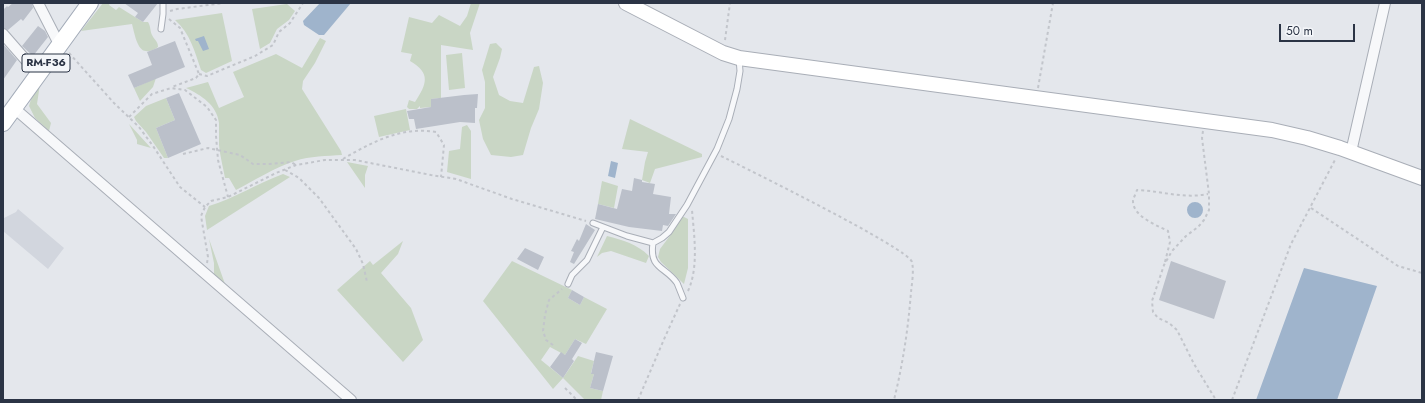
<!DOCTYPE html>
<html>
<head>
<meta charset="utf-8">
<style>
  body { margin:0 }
  #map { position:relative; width:1425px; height:403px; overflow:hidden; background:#e4e7ec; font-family:Jost,sans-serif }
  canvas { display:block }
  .frame { position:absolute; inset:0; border:4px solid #2b3445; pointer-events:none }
  .scale { position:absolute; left:1279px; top:24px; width:76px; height:18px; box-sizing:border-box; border:2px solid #2b3445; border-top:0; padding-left:5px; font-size:12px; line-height:14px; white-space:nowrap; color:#2b3445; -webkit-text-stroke:3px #f4f6f9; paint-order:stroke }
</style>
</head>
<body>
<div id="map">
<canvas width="1425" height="403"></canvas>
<div class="frame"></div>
<div class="scale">50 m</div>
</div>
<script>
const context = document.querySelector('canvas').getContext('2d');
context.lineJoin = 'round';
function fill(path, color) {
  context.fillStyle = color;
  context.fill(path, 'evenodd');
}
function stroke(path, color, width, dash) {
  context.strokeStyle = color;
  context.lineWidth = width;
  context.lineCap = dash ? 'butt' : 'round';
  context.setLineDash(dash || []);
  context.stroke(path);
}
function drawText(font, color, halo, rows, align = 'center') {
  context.font = font + ' Jost,sans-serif';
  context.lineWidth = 3;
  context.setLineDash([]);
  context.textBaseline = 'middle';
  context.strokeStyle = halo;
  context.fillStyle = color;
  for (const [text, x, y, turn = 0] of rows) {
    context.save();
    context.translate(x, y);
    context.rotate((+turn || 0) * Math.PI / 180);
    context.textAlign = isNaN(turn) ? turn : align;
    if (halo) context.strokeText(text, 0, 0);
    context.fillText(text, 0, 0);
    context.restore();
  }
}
fill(new Path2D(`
  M18,209L64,248L48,269L3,231L4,218L16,212Z`), '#d2d6de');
fill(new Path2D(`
  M103,3H110L109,5L116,10L119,7L143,22H148C151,27 150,31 152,35C155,41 158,41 158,47C155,49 150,52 146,51C137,51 134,31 132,24L81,31Z
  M471,3H480L470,33L473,50L441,45V98L431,99V107L420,108V106L417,109H409L407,107L409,100L415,102C427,84 431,73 410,61L412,54L401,52L409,17L432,23L439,15L460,26L467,16Z
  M287,4L295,11L289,20L277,29L270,43L260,49L252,9Z
  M222,13L232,61L206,73L201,70C195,52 190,33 175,20Z
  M320,38L326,41L315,63L303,81L302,89L341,151L342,155C327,156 310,156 295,161C274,168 255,180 236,190L229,178H225C223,167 220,156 219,145C219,137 219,130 219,123C217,105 201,95 186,88L208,82L219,108L244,97L233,72L276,54L302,68Z
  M496,43L502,49L500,58L493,77L499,95L510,101L523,103L534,67L539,66L543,83L539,109L531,128L523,155L511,157L491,155L483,139L479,120L485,108V82L482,70L490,44Z
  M462,53L465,88L449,90L446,55Z
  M156,78L153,87L140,101L134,88Z
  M40,84L37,104L51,123L49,131L35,118L29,106L32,96Z
  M166,98L175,120L156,128L168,158H164L146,132L136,121L134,117L146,106Z
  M406,109L410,130L379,137L374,116Z
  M630,119L702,154V157L655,169L650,183L642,180L645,162L648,152L622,149Z
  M129,124L151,148L137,144V140Z
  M467,125L471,131V179L447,172L449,151L460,149L462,127Z
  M347,162L368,166L365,175V188Z
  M283,174L290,177L207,230L205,216L209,206C235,198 258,183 283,174Z
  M602,181L618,186L614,208L598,204Z
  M681,217H684L688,219V268L684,284L661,262L658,257L660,249L672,233Z
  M607,236C623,240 637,244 649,256L646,263L611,251L602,253L597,257Z
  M209,239L225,284L214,274V263Z
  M403,241L398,254L381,273L411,308L423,340L403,362L337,290L370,261L373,265Z
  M512,261L572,290L568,298L580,305L584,297L607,309L586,344L575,339L565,355L550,347L541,360L563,378L578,356L594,361L591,373L594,374L590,388L603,391L601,400H585L563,378L553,389L483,301Z`), '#c9d6c5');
fill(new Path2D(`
  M320,3H351L324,35H319L304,25L303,21Z
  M204,36L209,49L203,51L198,41H196L195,39Z
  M611,161L618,163L615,178L608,176Z
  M1187 210a8 8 0 1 1 16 0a8 8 0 1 1-16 0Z
  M1304,268L1377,286L1337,400H1256Z`), '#9fb4cc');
fill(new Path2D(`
  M13,3H32L33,8L23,21L21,19L8,30L3,28V10L7,6L8,7Z
  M124,3H158L143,22L135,17L138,13Z
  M38,26L45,31L48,37L33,56L22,46Z
  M175,41L185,67L134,88L128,75L152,65L147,52Z
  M3,44L17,60L3,80Z
  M179,93L201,144L168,158L156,128L175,120L166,98Z
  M478,94L477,108H475V123L460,122L416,129L414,119H409L407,111L431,107V99L464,95Z
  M634,178L642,180V182L655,184L653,194L671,197L669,214H676L668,226L663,225L662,231L629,227L595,219L598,204L617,209L622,189L632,191Z
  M586,224L595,230L574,264L570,262L574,252L571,251L577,239L579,241Z
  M525,248L544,257L538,270L517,259Z
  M1171,261L1226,281L1214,319L1159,300Z
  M572,290L584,297L580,305L568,298Z
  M575,339L582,343L572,359L574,361L563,378L550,367L561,352L565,355Z
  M596,352L613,356L603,391L590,388L594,374H591Z`), '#bbc0ca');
const lane = new Path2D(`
  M161,29L163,14V3
  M593,223L627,236L653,243L662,238L669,232L687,205L717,149L729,119L737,89L740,71L739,59
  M653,243C649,269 665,266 677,283C679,288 681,293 683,298
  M568,284L572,275L587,260L603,227`);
const street = new Path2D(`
  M38,3L59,44
  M3,34L38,74
  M14,108L351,400
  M1351,152L1385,3`);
const secondary = new Path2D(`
  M626,3L723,53L739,58L1272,130L1307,138L1340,148L1422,178`);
const primary = new Path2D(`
  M3,123L90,3`);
stroke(lane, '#a9aeb7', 7);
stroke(street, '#a9aeb7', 12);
stroke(secondary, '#a9aeb7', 16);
stroke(primary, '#a3abb8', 18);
stroke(new Path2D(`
  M170,11L177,9L224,3
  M169,19L180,28L199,74L196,78L172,87
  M725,40L730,3
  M69,53L114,103L139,127L153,146L180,187L205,207
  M199,74L207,76L255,56L273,45L279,32L290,23L303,3
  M1038,88L1053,3
  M129,117L152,94L171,88L185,90L207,107L216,120V136L218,160L228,197
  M1203,131L1202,138L1209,194V210L1204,220L1198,227L1186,236L1172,251L1164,265L1152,301L1153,312L1158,318L1169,323L1177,330L1194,364L1216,400
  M183,154L208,148L240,155L253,164H269L291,162L296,165
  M721,156C745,168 908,248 912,262C914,271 912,283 911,292C908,330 903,363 894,400
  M343,159C372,142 402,126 436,132L444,145L441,177
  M285,170L299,178L319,198L356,249L363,264L367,282
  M1311,208L1398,266L1422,273
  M1165,262L1170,242L1168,231C1156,225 1132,216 1133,200C1134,197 1136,193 1137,190C1162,191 1183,199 1208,194
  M207,263L208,257L201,216L205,207L211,201L228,197L276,173L296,165L325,160H355L431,175L456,179L512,199L586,221
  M688,291C699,267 694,235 692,210
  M553,345L546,340L543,331L545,315L549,300L562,289
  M565,388L577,400
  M638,400L665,337L680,304
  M1232,400L1291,244L1336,158`), '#c2c5cb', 2, [3, 3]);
stroke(lane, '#f7f8fa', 5);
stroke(street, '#f7f8fa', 10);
stroke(secondary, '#fff', 14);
stroke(primary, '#fff', 16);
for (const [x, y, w] of [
  [46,63,48]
]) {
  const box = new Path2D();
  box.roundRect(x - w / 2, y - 9, w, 18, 3);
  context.fillStyle = '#f4f6f9';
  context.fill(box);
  stroke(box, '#2b3445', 1);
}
drawText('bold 11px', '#2b3445', null, [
  ["RM-F36",46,63]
]);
</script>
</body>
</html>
